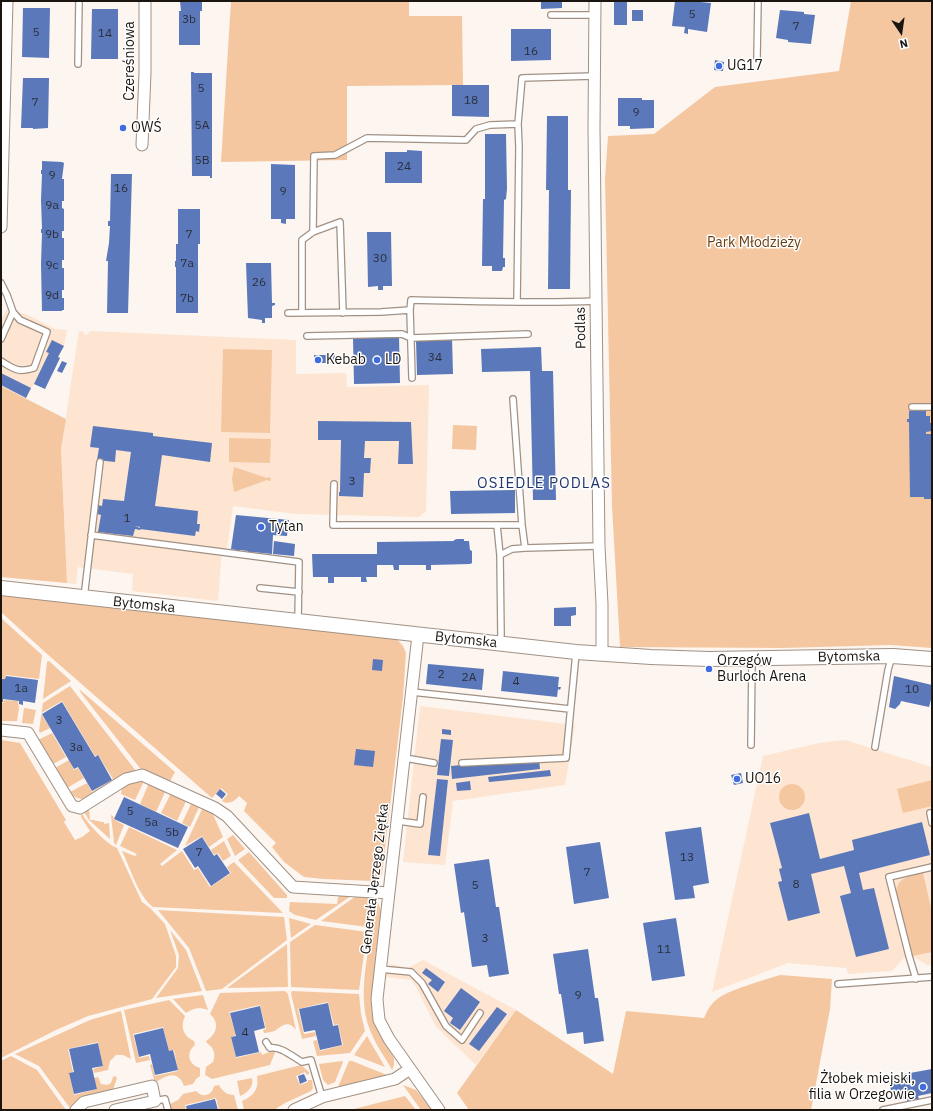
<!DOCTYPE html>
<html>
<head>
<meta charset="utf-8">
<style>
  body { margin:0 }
  #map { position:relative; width:933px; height:1111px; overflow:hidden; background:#fcf5f0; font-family:"IBM Plex Sans",sans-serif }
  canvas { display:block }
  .frame { position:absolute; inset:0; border:2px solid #1b1510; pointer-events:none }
  .north { position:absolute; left:881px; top:12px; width:40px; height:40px; -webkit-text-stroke:3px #fff; paint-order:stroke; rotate:167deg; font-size:11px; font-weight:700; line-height:16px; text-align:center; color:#1b1510 }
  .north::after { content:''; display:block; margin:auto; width:14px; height:18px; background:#1b1510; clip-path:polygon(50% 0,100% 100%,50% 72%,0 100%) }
</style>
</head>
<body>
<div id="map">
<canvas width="933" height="1111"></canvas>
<div class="frame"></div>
<div class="north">N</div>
</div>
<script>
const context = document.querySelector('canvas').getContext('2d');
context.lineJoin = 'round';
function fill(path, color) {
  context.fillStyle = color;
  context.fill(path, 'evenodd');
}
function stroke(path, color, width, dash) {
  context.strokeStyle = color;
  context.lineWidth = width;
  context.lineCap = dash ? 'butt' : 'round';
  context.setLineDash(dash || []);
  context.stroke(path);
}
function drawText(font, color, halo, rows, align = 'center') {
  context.font = font + ' "IBM Plex Sans",sans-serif';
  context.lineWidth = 3;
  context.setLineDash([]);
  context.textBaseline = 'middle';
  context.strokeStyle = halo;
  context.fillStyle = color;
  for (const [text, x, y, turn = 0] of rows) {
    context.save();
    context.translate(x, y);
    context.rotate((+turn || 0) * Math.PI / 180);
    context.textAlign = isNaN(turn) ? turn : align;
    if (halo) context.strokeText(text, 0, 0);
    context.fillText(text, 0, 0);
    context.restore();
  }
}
fill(new Path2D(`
  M7,309L28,315L55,329L67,330L64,346L58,357L60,358L45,389L34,384L26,398L1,386V320Z
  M79,331H83L84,334L86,335H87L90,331L296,340V374L346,373L347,387L429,385L426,511L419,517L296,514L233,506L227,548H222L218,601L132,591L133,574L78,567L76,584L67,583L61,449Z
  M420,706L575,725L565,785L453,801L445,865L403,862Z
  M845,740L932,767V965H927L912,956H909L903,959L892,971L848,974L846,968L788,963L712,992L763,756L819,743Z
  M423,960L516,1010L476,1065L436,1027L416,987L411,980L385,977L390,964L408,968Z`), '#fde5d1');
fill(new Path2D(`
  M231,1H409V16H462L463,85L347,86V160L221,162Z
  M851,1H932V648L891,645L783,648L620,647L612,506L605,179L608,136L654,134L715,87L839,71Z
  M223,349L272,350L270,433L221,432Z
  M1,386L66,419L61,449L67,583L1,577Z
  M453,425L477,426L476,450L452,449Z
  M229,438L271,439L270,463L229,462Z
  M234,467L267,478L270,477L271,480L270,481L267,480L234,492L232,479Z
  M1,594L99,606L396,638L403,646L406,653L403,697L382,874L380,878L373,881L324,879L304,877L284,862L272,847L276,843L244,811L247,803L239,796C234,802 228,805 222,801L228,794L221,788L212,798L46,653L1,612Z
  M1,618L42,655L39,679L6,675L5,679L1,678Z
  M49,661L71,681L43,699L47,662Z
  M70,686L136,771V772L89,798C81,800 75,799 70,792L87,783L92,792L113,779L98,755L95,756L62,701L41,713L50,728L40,733L39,731L43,703Z
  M79,689L175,772L169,783L143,772L81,693Z
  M4,700L18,701L19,708L17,721H1V703H3Z
  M24,708L36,710L33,724L22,723Z
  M52,733L66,757L53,764L38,740Z
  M1,740L20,743L66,820L64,822L75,840L82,837L90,831L81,817V812C86,822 106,844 117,848L142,902L150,908L165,924L176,956V967L152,999L88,1016L56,1030L1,1058Z
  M69,760L74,770L78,768L84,778L67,788L55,768Z
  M136,780L144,781L135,800L121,794L122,787Z
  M932,780V806L903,813L897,789Z
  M149,783L166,790L156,812L140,804Z
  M779 797a13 13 0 1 1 26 0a13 13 0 1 1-26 0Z
  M171,793L187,799L177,821L161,813Z
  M192,802L200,805L190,827L182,823Z
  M203,807L211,810L223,837L209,847L202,836L185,846Z
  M86,809H89L90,820H95V821H99L100,822H104V824L109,823L110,839L89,820L83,810Z
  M111,815L114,817L113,819L124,825L116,845L114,843Z
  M129,827L177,850L160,864L162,866L182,851L194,870L198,868L210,887L231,873L227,867L234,862L283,913L153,907C138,896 130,867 122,851L135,856L137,854L120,846Z
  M233,835L245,849L235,856L227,839Z
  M224,841L231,856L223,861L218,853L214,855L211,850Z
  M249,852L287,895V898H274L238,860Z
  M923,873L932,912V952L912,956L896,891C899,876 910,876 923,873Z
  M341,895L351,896L316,920L295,915L289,911L290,902L337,904L338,897Z
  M356,896L369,897L374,900L368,927L321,921Z
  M378,902L381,911L376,951L372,1000L378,1031L394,1058V1065L392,1070C385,1057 375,1044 370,1030C355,994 371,939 378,902Z
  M158,910L284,917L287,940L222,989L206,991L189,948Z
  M289,918L311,924L291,938Z
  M315,925L367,932L359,990L291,987L290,942Z
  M170,930L186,950L202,991L156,998L178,968L179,955Z
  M287,944L288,987L227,988Z
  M780,975L832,979L830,1009L811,1110H469L457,1093L516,1010L613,1074L626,1011L704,1018C707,1011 710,1005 716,1000C727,990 765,980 780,975Z
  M285,991L288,994L296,1030C289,1021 284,1024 276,1030C273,1032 267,1033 264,1033L263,1030L266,1029L260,1005L229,1012L236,1035L231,1037L236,1058L261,1052L262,1055L274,1050H276L270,1065L212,1079L205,1075L206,1067L213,1062C216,1054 214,1048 207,1043L206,1041C217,1034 220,1023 210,1014L220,993Z
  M292,991L359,994L361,1014L365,1031L350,1053L317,1056L313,1041L317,1040L320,1051L343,1045L338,1024L334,1025L328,1002L298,1009L304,1034L315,1032L316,1036L302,1039L291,994Z
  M203,995L208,1010C200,1007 193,1008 186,1013L173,999Z
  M169,1000L185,1016C180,1027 183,1036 194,1041L195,1045C185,1053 189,1065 200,1068V1076L196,1079L193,1084L184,1086C183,1084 182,1080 179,1078C172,1071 161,1079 155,1083L150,1065L152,1064L155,1076L178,1071L174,1050L169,1051L163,1027L133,1034L139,1058L149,1056L150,1060L136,1063L124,1010Z
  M121,1011L131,1059L123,1055H116L110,1061L108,1070L94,1073L93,1069L103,1066L98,1042L68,1049L73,1072L69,1073L74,1095L97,1089L94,1078L98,1077L101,1084L107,1085L111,1083L113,1077L115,1076L117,1078L112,1093L74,1108H70L39,1066L15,1054L90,1020Z
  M367,1036L385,1067L354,1055Z
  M11,1056L37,1070L66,1110H1V1061Z
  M342,1061L343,1062L335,1082L328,1085L323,1080L319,1064Z
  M349,1061H352L387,1075L338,1087Z
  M301,1065L309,1072V1074L307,1075L305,1072L296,1076L300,1085L308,1082V1080H312L313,1088L311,1091L285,1103L274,1110H244L242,1101C254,1096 259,1089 257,1076Z
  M252,1078C254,1086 248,1093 240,1096L237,1081Z
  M219,1085C222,1091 227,1095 234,1095L238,1110H219L216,1098L185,1105L186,1110H171L170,1104L178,1100L183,1094L196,1091C202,1098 212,1096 214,1086Z
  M403,1085L416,1090L432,1110H421Z
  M405,1096L416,1110H350Z`), '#f4c7a1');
fill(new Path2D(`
  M180,1H202V11H200V45H179V11H181Z
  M541,1H562V8L541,9Z
  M614,1H627V25H614Z
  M675,1H700V2L711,3L707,32L688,29V34L684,33L685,27L672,26Z
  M23,8H50L49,58L22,57Z
  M92,9H118V59H91Z
  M632,10H643V21H632Z
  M780,10L804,12V14L815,15L811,44L788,42V40L776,38Z
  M511,29H551V60L511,61Z
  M715,60L724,62L723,71L714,70Z
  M191,72H194V73H212V178H210V176H192Z
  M23,78H49L48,128L33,129V128H21Z
  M452,85H489V117L452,116Z
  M618,98H642V100H654V128L630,129V126H618Z
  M547,116H568V190H571L570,289H548L549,190H546Z
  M485,134H506L507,189L506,199L504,200L503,258H505V267H503L502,271H492V266H482L483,199H485Z
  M407,150L422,151V183H385V152H407Z
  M42,161L62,162L64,163L62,179H64V201H62V208L64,209V231H62V238H64V260H62V268H64V290H62V298H64V310H62V311H42L41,264L42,233H41V229H42L41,200L42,174H41V170H42Z
  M271,164L295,165V219H286V224L281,223V219H271Z
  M111,174H132L128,313H107L108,261H106L109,243L110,226H108V221H110Z
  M178,209H200V244H198V313H176V267H175V261H176V244H178Z
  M367,232H391L392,286H383V290H378V286L368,287Z
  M246,263H271L272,303H275V305L272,306V318H265V323H262V320L248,318Z
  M399,336L400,383L354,384L353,338Z
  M452,338L453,374L417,375L416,340Z
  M52,340L64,346L58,357L60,358L45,389L34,384L47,357L49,353L46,352Z
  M541,347L542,371H553L556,500H533L530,371L482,372L481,349Z
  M314,355H335V363H314Z
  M62,361L67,363L62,373L57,371Z
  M1,373L31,388L26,398L1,385Z
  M909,411H926V416H930V423H932V431L926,432V434H932V499H924V497H910L909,422H907V419H909Z
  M318,421L411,422L413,464H398L399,441H365L364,458H371L370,473H364L363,497L339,496V492H340L341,440H318Z
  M93,426L153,433V436L212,443L210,462L162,455L155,506L198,511L197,524H200L199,532L196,531L195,536L140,529V527L135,526L140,528V530L135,529L133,536L98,532L101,515L97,514V513L98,505L102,506L103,499L124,501L131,452L116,450L115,462L97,460L99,448L90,447Z
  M515,490V513L451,514L450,491Z
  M236,515L289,520L287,536L273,535L272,554L252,552L251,553H248V551L240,550V552H236V550L231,549Z
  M457,539H464V541H469L470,550L472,551V563L470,564L431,565V570H426V565H399V570H394L393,565H377V577H366L367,582H361V577H334V583H328V577H313L312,554H377V542L454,541V540Z
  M274,541L295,544L294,556L273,554Z
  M576,607V615L571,616V626H554V608Z
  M373,659L383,660L382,671L372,670Z
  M428,664L484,669L482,690L426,684Z
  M503,671L559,677L558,687H561L560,690L558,689L557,697L501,691Z
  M6,676L38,680L35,703L23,701V705L19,704V701L3,699V702H1V679H5Z
  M894,676L932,685V696L929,707L901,701L900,704L895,709L889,707Z
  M62,702L95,757L98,755L112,780L92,791L78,767L74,769L42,714Z
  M442,729L451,730V735L442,734Z
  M441,739L453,740L449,776L437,775Z
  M356,749L375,751L373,767L354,765Z
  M539,758L540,769L452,779L451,766Z
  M550,770L551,776L489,782L488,777Z
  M741,773L743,783L734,785L731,775Z
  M437,779L448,780L440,856L428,855Z
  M470,781L471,790L457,791L456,783Z
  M220,789L226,794L222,799L216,794Z
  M124,797L188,827L178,848L114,819Z
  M809,813L820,859L854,850L852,840L922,822L930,855L859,873L863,890L874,888L889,949L856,957L840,896L851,893L844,866L811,874L820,913L788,921L778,882L782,881L779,869L782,868L770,823Z
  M701,827L709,883L693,886L695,898L675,900L665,832Z
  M202,837L214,856L217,854L230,873L211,886L198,866L195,868L183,849Z
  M600,842L609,898L574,904L566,847Z
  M489,859L496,907H499L509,974L489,977L487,965L472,967L464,912L461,913L454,864Z
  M676,918L685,976L652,981L643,923Z
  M588,949L595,998H598L604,1041L584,1044L583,1032L567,1034L561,994H559L553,954Z
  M426,968L445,982L438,992L428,984L432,980L422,973Z
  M461,988L480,1002L460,1030L450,1023L453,1018L444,1011Z
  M328,1003L333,1026L338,1025L342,1045L320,1050L315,1030L304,1032L299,1009Z
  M260,1006L265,1028L254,1031L259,1052L236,1057L231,1037L236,1036L230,1013Z
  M497,1007L507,1014L479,1051L469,1044Z
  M163,1028L169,1051L173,1050L178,1070L155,1075L150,1054L139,1057L134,1035Z
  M98,1043L103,1066L92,1068L97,1089L74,1094L69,1073L74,1072L69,1049Z
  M932,1069V1093L918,1096L919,1099L907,1101V1098L895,1100L894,1094L892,1095L888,1077Z
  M304,1074L307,1081L300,1084L298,1076Z
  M215,1099L218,1110H187L186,1106Z`), '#5a78ba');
const service = new Path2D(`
  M551,15H595
  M757,57L758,1
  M78,64L79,1
  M313,232L314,156L335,155L367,138L466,140L476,129L490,125L518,124L522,78L594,76
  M1,283L7,295L13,312L20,320L47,332L34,368C18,373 14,369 1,361
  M517,302L519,147L518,124
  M302,312V240L313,232L340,222L343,313
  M288,313L381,312L410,310
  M307,336L402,334L411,338L528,334
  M1,339L13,312
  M412,378L410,310L411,300C473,301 534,304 596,301
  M513,399L522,525L525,548L599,546
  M912,407H932
  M334,484L333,525H522
  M497,525L500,555
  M91,535L299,562L298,621
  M260,588L299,592
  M84,598L100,462
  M499,643L501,635L500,555L512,549L525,548
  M412,692L570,709
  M751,745L752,659
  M875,747L888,670L892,656
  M405,758L434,763
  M462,763L566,758L576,653
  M930,813L932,823
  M398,821L420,824L423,797
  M380,969L411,972L422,983L446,1026L462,1040L480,1013
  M916,979L909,956L889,877L932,867
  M838,984L932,977
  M266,1042L270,1048C281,1046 293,1057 302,1062L311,1060L322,1097
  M155,1101L165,1099L168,1110
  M883,1110L932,1100`);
const minor = new Path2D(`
  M595,1L594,129L596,301L599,546L602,604V654
  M142,145L145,73V1
  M1,227L7,1
  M418,635L377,999L379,1020L389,1039L439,1110
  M1,730L28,733L72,806L80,808L126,779L142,775L215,808L227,816L293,887L389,893
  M76,1110L84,1102L152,1086L155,1101L115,1110
  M294,1110L322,1097L395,1079L410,1069`);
const tertiary = new Path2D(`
  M1,588L576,652L651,657L709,659L893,656L932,659`);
stroke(service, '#a19184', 8);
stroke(minor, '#a19184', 13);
stroke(tertiary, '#a19184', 16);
stroke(service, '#fff', 5.5);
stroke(minor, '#fff', 11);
stroke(tertiary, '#fff', 14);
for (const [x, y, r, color] of [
  [719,66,4,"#416cdd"],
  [123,128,4,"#416cdd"],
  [318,360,4,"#416cdd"],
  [377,360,4,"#416cdd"],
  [261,527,4,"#416cdd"],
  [709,669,4,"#416cdd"],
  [737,779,4,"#416cdd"],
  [923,1087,4,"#416cdd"]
]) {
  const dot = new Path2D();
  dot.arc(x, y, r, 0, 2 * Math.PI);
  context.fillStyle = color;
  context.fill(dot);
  stroke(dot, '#fff', 1.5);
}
drawText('12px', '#2b2e3a', null, [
  ["5",692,15],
  ["3b",189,20],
  ["7",796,27],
  ["5",36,33],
  ["14",105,34],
  ["16",531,52],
  ["5",201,89],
  ["18",471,101],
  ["7",35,103],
  ["9",636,113],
  ["5A",202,126],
  ["5B",202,161],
  ["24",404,167],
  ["9",52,176],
  ["16",121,189],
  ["9",283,192],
  ["9a",52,206],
  ["9b",52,235],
  ["7",189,235],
  ["30",380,259],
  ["7a",187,264],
  ["9c",52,266],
  ["26",259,283],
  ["9d",52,296],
  ["7b",187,299],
  ["34",435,358],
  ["3",352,482],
  ["1",127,519],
  ["2",441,675],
  ["2A",469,678],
  ["4",516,682],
  ["1a",21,689],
  ["10",912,690],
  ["3",59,721],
  ["3a",76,748],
  ["5",130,812],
  ["5a",151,823],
  ["5b",172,833],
  ["7",199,853],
  ["13",687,858],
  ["7",587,873],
  ["8",796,885],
  ["5",475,886],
  ["3",485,939],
  ["11",664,950],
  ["9",578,996],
  ["4",245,1033]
]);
drawText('14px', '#1b1510', '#fff', [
  ["Czereśniowa",130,61,-90],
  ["Podlas",581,328,-91],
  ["Bytomska",144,605,6],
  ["Bytomska",466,640,6],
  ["Bytomska",849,657,-1],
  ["Generała Jerzego Ziętka",375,879,-83]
]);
drawText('14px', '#1b1510', '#fff', [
  ["UG17",727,66],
  ["OWŚ",131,128],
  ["Kebab",326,360],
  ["LD",385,360],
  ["Tytan",269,527],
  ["Orzegów",717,661],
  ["Burloch Arena",717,677],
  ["UO16",745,779],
  ["Żłobek miejski,",915,1079,"right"],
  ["filia w Orzegowie",915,1095,"right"]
], 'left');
drawText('14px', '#693e10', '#fff', [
  ["Park Młodzieży",754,243]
]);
context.letterSpacing = '1px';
drawText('15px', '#20366e', '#fff', [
  ["OSIEDLE PODLAS",544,484]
]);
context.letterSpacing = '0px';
</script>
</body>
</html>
